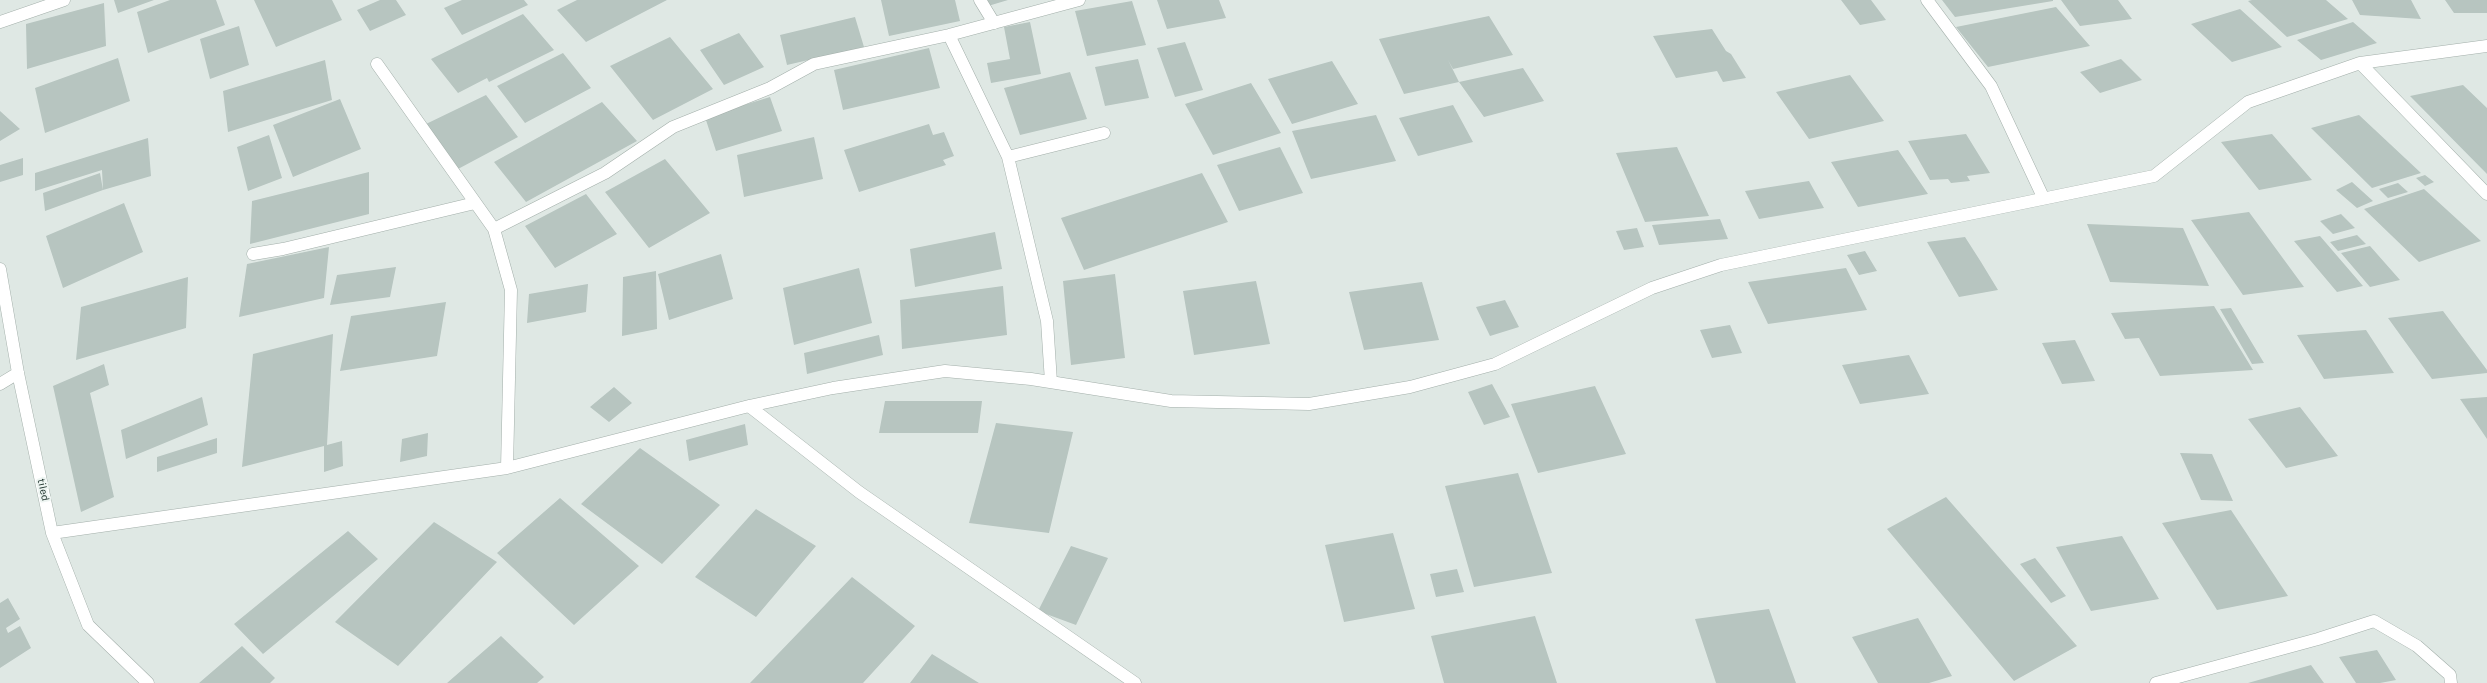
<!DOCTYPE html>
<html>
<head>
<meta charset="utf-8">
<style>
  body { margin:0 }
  canvas { display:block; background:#dfe8e4 }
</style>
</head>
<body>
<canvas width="2487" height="683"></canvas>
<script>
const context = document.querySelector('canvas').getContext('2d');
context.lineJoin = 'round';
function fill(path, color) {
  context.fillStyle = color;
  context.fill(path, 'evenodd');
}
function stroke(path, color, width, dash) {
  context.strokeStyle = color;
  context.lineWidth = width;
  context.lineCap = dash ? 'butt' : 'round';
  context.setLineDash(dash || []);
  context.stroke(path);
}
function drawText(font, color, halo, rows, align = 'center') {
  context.font = font + ' Karla,sans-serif';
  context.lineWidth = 4;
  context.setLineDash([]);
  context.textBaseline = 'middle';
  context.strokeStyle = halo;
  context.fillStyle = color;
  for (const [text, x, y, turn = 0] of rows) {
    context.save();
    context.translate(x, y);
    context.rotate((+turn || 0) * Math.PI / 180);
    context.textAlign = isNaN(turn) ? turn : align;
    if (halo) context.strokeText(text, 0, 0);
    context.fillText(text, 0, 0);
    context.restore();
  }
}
fill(new Path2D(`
  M114,0H154L118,13Z
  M170,0H216L225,25L148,53L137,12Z
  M254,0H332L342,20L276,47Z
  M380,0H396L406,15L370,31L357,10Z
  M462,0H524L528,5L462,35L444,8Z
  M577,0H667L586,42L557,10Z
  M881,0H955L960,21L889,36Z
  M986,0H1008L988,6Z
  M1157,0H1219L1226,18L1167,29Z
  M1841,0H1871L1886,20L1860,25Z
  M1942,0H2053V1L1955,17Z
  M2061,0H2118L2132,19L2080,26Z
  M2252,0H2326L2348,19L2287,37L2248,1Z
  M2352,0H2411L2421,19L2360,15Z
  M2445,0H2487V13H2454Z
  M1132,1L1146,45L1087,56L1075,11Z
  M104,3L106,46L27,69L26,24Z
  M2056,7L2090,46L1988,67L1956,27Z
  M2240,9L2282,47L2232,62L2191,24Z
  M523,14L554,50L489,82L487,78L458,93L431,59Z
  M1489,16L1513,55L1453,69L1448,60L1459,82L1404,94L1379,39Z
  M855,17L864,47L787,65L780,35Z
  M1030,22L1041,74L991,83L987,63L1010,59L1004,27Z
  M2353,22L2377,43L2321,60L2297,40Z
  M239,26L249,65L210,79L200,39Z
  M1712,29L1726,51L1731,54L1746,78L1723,82L1717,71L1676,78L1653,36Z
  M739,33L764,67L724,85L700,50Z
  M670,37L713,89L653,120L610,66Z
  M1185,42L1203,90L1175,97L1157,48Z
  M929,48L940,88L843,110L834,70Z
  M563,53L591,88L525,123L497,86Z
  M118,58L130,101L45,133L35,88Z
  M1138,59L1149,98L1105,106L1095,67Z
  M2121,59L2142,80L2100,93L2080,72Z
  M325,60L332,100L228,132L223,91Z
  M1332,61L1358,104L1292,124L1268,79Z
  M1523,68L1544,101L1484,117L1459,82Z
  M1070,72L1087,119L1020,135L1004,88Z
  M1850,75L1884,121L1809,139L1776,92Z
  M1251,83L1281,133L1213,155L1185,104Z
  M2463,85L2487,108V174L2410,96Z
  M486,95L518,137L458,169L426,124Z
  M770,97L782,131L716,151L705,117Z
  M340,99L361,149L293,177L273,125Z
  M602,102L637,141L526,202L494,162Z
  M1453,105L1473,142L1418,156L1399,118Z
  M0,111L20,129L0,141Z
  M1376,115L1396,161L1311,179L1292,131Z
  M2359,115L2421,173L2372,188L2311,128Z
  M929,124L933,135L944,132L954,156L943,160L946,165L859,192L844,150Z
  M1966,134L1990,173L1967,176L1970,181L1951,183L1948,179L1930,180L1908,141Z
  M2272,134L2312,180L2259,190L2221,142Z
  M269,135L282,178L248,191L237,147Z
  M814,137L823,179L744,197L737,155Z
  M148,138L151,176L103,190L102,170L35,191V173Z
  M1280,147L1303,193L1239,211L1217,165Z
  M1677,147L1709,216L1645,222L1616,153Z
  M1898,150L1928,194L1858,207L1831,162Z
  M23,158V175L0,182V165Z
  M665,159L710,213L649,248L605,192Z
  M369,172V214L250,244L252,201Z
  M100,173L103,190L45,211L43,193Z
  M1202,173L1228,222L1084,270L1061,218Z
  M2425,175L2434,182L2425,186L2416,178Z
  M1809,181L1824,208L1759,219L1745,191Z
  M2352,182L2373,201L2357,208L2336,190Z
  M2398,183L2408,192L2388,198L2379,189Z
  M2424,189L2481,241L2419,262L2364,209Z
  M586,194L617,234L555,268L525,226Z
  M124,203L143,252L63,288L46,236Z
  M2249,212L2304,287L2243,295L2191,220Z
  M2341,214L2355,228L2333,234L2320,221Z
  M1720,219L1728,239L1659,245L1652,225Z
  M2087,224L2183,228L2209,286L2110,282Z
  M1637,228L1644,247L1624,250L1616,231Z
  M995,232L1002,269L915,287L910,249Z
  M2357,235L2366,244L2338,251L2330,242Z
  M2320,236L2363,286L2337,292L2294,241Z
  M1965,237L1981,262L1998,290L1959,297L1927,242Z
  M2370,246L2400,280L2370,287L2341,253Z
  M329,247L324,298L239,317L247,264Z
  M1865,251L1877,271L1859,275L1847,255Z
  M721,254L733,299L669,320L658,274Z
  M396,267L390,297L330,305L337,275Z
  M859,268L872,323L794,345L783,288Z
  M1846,268L1867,310L1768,324L1748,282Z
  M656,271L657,329L622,336L623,277Z
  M1115,274L1125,358L1071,365L1063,281Z
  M188,277L186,328L76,360L81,307Z
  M1256,281L1270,344L1194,355L1183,291Z
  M1422,282L1439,340L1364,350L1349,292Z
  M588,284L586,312L527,323L529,294Z
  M1003,286L1007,335L902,349L900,300Z
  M1505,300L1519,327L1490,336L1476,307Z
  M446,302L437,356L340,371L351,316Z
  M2214,306L2253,370L2160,376L2139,338L2125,339L2111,313Z
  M2231,308L2264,363L2252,364L2220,309Z
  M2443,311L2487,370V373L2432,379L2388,318Z
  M1730,325L1742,353L1712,358L1700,330Z
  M2366,330L2394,373L2324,379L2297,335Z
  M333,334L327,445L342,441L343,466L324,472V446L242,467L253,354Z
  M879,335L883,355L807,374L804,353Z
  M2075,340L2095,381L2062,384L2042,343Z
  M1909,355L1929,394L1860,404L1842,365Z
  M104,364L109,385L90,393L114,497L81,512L53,386Z
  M1492,384L1510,417L1484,425L1468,392Z
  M1595,386L1626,454L1538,473L1511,404Z
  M614,387L632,403L609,422L590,407Z
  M202,397L208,425L126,459L121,430Z
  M2487,397V439L2460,399Z
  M885,401H982L978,433H879Z
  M2300,407L2338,456L2286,468L2248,419Z
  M996,423L1073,432L1049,533L969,523Z
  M745,424L748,445L689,461L686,440Z
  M428,433L427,456L400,462L402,439Z
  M217,438V453L157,472V457Z
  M640,448L720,505L662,564L581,504Z
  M2180,453L2212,454L2233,501L2201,500Z
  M1518,473L1552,573L1474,587L1445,486Z
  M1946,497L2077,646L2014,681L1887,529Z
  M560,498L639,566L574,625L497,553Z
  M756,509L816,546L756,617L695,577Z
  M2231,510L2288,596L2217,610L2162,523Z
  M434,522L497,562L398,666L335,622Z
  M348,531L378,559L263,654L234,624Z
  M1393,533L1415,609L1344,622L1325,545Z
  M2122,536L2159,599L2091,611L2056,547Z
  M1071,546L1108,558L1076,625L1038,611Z
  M2035,558L2066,596L2051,603L2020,564Z
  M1457,569L1464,592L1436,597L1430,574Z
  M852,577L915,626L863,683H750Z
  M8,598L20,619L6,628L8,633L20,626L31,648L0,668V603Z
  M1769,609L1796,683H1716L1695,619Z
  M1535,616L1557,683H1444L1431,636Z
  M1918,618L1952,676L1929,683H1878L1852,637Z
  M501,636L544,677L537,683H447Z
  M242,646L275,678L270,683H199Z
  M2377,650L2396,680L2380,683H2356L2339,657Z
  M932,654L979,683H910Z
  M2311,665L2324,683H2248Z`), '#b7c5c0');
const street = new Path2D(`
  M980,0L994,23
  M1927,0L1991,86L2043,197
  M0,22L64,0
  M949,35L1008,157L1047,321L1051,382
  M2360,63L2487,194
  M377,64L494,229L511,290L507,468
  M1008,157L1104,133
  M494,229L605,173L673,127L770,88L814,64L949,35L1079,0
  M253,254L283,249L475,203
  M0,269L18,373L52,533L88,625L148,683
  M0,384L18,373
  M749,406L859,492L1135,683
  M52,533L507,468L749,406L833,388L945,371L1031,379L1171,401L1309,404L1410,387L1495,364L1652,288L1721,265L2154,176L2248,102L2360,63L2487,46
  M2156,683L2318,639L2374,621L2417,646L2450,675L2451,683`);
stroke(street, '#a3afaa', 13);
stroke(street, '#fff', 12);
drawText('11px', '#223630', '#eef5f2', [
  ["tiled",43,490,78]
]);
</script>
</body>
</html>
